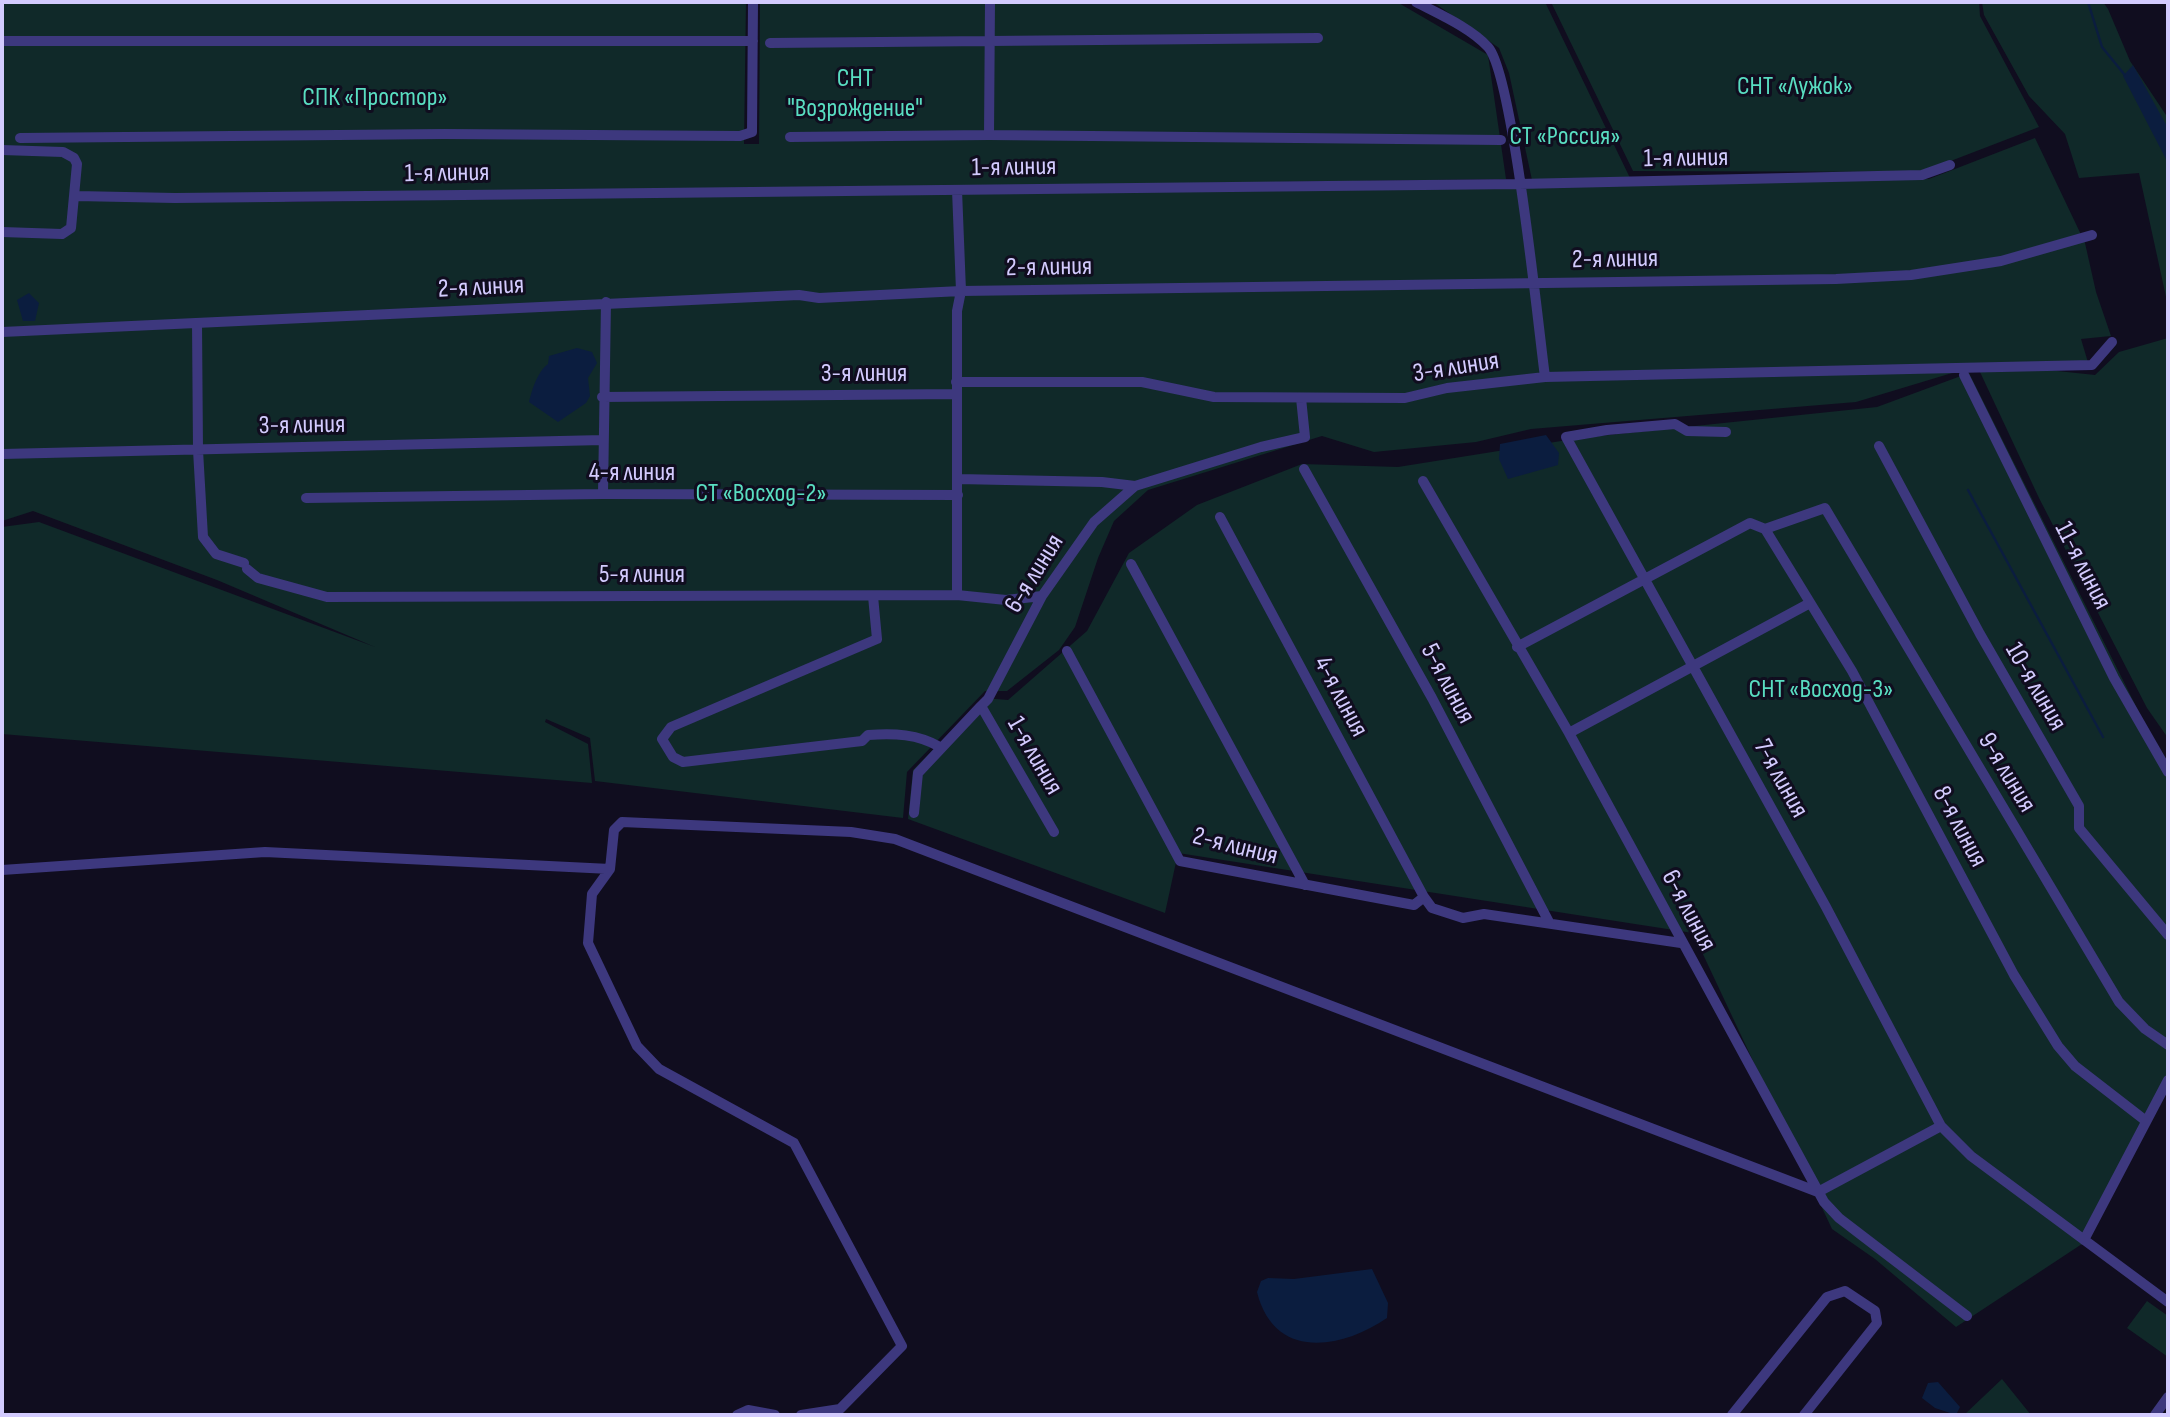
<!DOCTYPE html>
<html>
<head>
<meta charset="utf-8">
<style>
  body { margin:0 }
  #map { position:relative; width:2170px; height:1417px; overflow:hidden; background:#100d1f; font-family:"Sofia Sans Condensed",sans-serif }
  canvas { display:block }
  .frame { position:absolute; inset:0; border:4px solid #d3cbfe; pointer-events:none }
</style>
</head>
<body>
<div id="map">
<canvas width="2170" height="1417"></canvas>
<div class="frame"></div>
</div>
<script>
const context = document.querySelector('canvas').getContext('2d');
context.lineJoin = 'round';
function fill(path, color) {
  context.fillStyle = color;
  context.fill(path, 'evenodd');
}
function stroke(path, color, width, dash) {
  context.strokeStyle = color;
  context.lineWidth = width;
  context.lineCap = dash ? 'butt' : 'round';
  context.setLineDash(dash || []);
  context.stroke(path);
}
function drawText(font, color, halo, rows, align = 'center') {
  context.font = font + ' "Sofia Sans Condensed",sans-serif';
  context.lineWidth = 6;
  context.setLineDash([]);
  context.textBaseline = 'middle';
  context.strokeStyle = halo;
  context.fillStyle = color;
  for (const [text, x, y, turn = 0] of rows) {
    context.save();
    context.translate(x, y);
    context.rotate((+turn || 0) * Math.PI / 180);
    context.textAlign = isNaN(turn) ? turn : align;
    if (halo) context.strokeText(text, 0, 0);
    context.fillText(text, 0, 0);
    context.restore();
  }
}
fill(new Path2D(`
  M2,2H746L744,144H759L760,2H1397L1488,55L1506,179L285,195V202L1929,179L2035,138L2085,243L2096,292L2111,336L2081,339L2090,369L2048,370L2095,375L2119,352L2168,338V738L2147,708L2039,498L1980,372L1962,370L1856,402L1531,429L1476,442L1374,452L1322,436L1148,490L1114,521L1098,558L1075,627L1059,650L1007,691H985L907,772L903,818L595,781L590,738L546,719L545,722L588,744L592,783L2,734V527L39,522L375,647L217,580L33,511L2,521Z
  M1433,2H1545L1630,178L1532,180L1509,73L1499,48Z
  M1551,2H1979L1980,16L2039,127L1922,172L1633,171Z
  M1982,2H2103L2108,9L2130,61L2168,118V306L2139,173L2079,178L2065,134L2029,96L1984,15Z
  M1969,373L2168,770V1087L2085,1242L1956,1327L1875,1259L1832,1229L1693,933L1178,853L1165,913L908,819L913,770L984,698L1008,700L1087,631L1129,553L1197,505L1302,464L1398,467L1580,438L1877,407Z
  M2147,1301L2168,1316V1357L2127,1328Z
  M2002,1379L2031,1415H1964Z`), '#102929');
fill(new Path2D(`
  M2133,65L2168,128V163L2123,76Z
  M29,293L39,303L35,321H23L17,300Z
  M577,348L592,352L597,363L588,378L590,396L586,403L558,422L529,402C532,389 538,371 548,364L549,356Z
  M1546,435L1559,453L1558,465L1508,479L1499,459L1500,444Z
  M1372,1269L1388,1303L1387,1318C1340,1350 1274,1360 1257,1292L1261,1281L1268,1278L1294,1279Z
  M1938,1382L1960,1407L1956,1415L1935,1408L1922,1398L1928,1383Z`), '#0b1d3f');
stroke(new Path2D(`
  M2088,2L2102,47L2124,74
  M1968,490L2103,737`), '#0b1d3f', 2.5);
stroke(new Path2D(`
  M1416,2C1439,14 1471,28 1488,47C1513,74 1538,325 1545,377
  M2,41H753
  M770,43L1318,38
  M989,135L990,2
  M790,137L989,135L1501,140
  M20,138L444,134L740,136L752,132L753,2
  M2,150L63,152L74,158L77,164L71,228L62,234L2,232
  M76,196L175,198L1519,184L1922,175L1950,165
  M197,323L198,450L203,537L216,554L244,563
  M2,332L799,295L819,298L961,291L1836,279L1911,275L2001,261L2092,235
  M1964,375L2114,678L2168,772
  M956,382H1142L1214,397L1405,398L1447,388L1545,377L2092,365L2112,342
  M602,397L957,394
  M1726,432L1687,431L1675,424L1607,430L1566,437L1826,907L1941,1126L1971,1156L2168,1302
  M1879,446L1980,634L2079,806V828L2168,935
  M2,454L603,440
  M1304,469L1432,698L1549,922
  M958,479L1102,482L1135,486L1261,447L1305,437L1301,398
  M1423,481L1569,733L1824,1202L1839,1218L1967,1316
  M603,494L606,302
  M306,498L603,494L958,495
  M1220,517L1424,897
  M1765,529L1852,671L2014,975L2058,1046L2075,1066L2146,1121
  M1131,564L1305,885
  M247,569L258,578L327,597L957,595L1006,600L1042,596
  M957,595V311L961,291L957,190
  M873,596L877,639L671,727L662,739L673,757L683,762L862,741L868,735C894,733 918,734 940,747
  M1517,647L1750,523L1765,529L1825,508L2119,1002L2145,1029L2168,1045
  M1067,651L1180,861L1414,905L1424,897L1432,908L1463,918L1484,914L1681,943
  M981,706L988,699L1042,596L1094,522L1135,486
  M1569,733L1810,603
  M914,813L918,773L981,706L1054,832
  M2,870L265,852L610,869
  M2084,1240L2168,1080
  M737,1415L748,1410L775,1415
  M801,1415L840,1409L902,1346L794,1143L659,1069L637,1046L588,943L592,894L610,869L614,830L622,822L851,832L895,839L1818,1192L1941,1126
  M1732,1415L1827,1297L1845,1291L1875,1311L1877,1323L1804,1415
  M2155,1415L2168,1397`), '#3d387e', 10);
drawText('26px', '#59ddc1', '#100d1f', [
  ["СНТ",855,79],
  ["\"Возрождение\"",855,109],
  ["СНТ «Лужок»",1795,87],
  ["СПК «Простор»",375,98],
  ["СТ «Россия»",1565,137],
  ["СТ «Восход-2»",761,494],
  ["СНТ «Восход-3»",1821,690]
]);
drawText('26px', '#d3cbfe', '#100d1f', [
  ["1-я линия",1686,159,-1],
  ["1-я линия",1014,168,-1],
  ["1-я линия",447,174,-1],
  ["2-я линия",1615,260,-1],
  ["2-я линия",1049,268,-1],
  ["2-я линия",481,288,-3],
  ["3-я линия",1456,368,-9],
  ["3-я линия",864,374],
  ["3-я линия",302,426,-1],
  ["4-я линия",632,473],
  ["11-я линия",2082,566,63],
  ["6-я линия",1035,574,-58],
  ["5-я линия",642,575],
  ["5-я линия",1447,684,62],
  ["10-я линия",2035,687,60],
  ["4-я линия",1340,697,62],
  ["1-я линия",1034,756,60],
  ["9-я линия",2006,773,59],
  ["7-я линия",1780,779,61],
  ["8-я линия",1959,827,62],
  ["2-я линия",1235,847,14],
  ["6-я линия",1688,911,62]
]);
</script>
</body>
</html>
